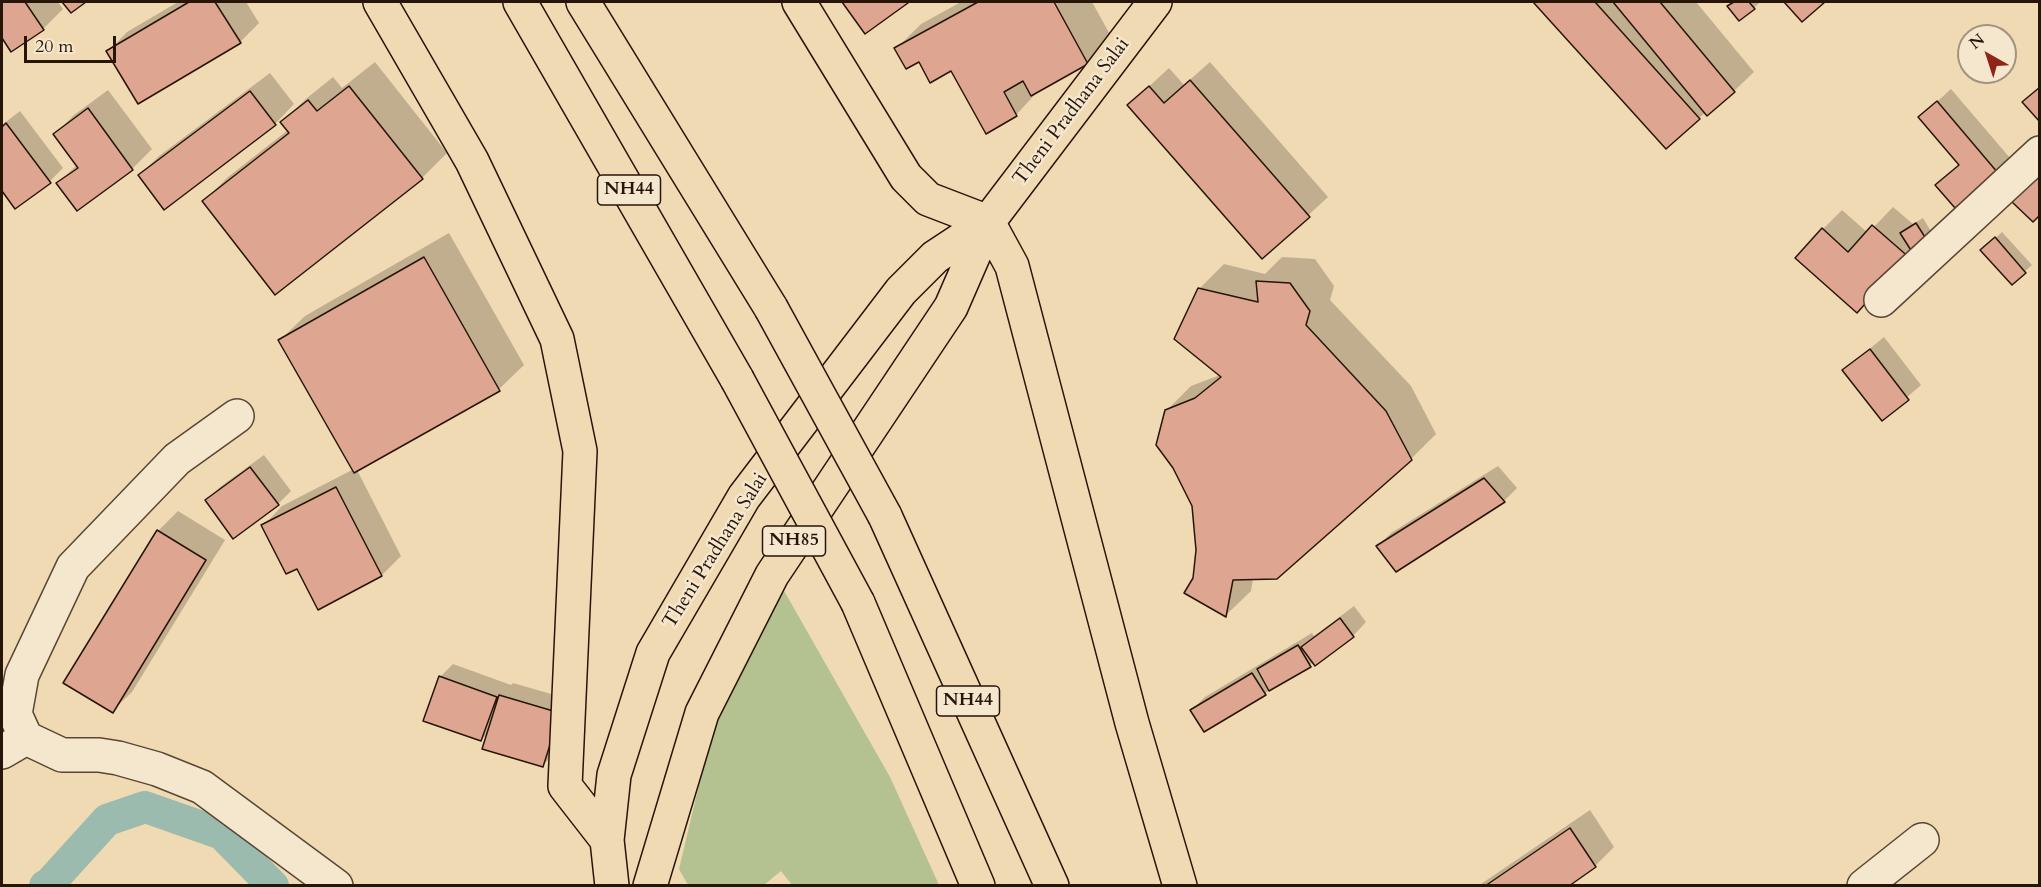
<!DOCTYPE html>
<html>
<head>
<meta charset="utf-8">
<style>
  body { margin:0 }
  #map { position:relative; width:2041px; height:887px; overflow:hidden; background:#f0dab3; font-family:Cardo,serif }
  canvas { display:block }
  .frame { position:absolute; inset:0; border:3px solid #271509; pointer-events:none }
  .north { position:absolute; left:1957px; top:24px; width:60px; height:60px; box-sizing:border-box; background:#f5e7ce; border:2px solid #a3937f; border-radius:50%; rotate:321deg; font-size:16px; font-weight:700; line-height:24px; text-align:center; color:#271509 }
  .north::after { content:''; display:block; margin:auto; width:21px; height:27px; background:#8f2418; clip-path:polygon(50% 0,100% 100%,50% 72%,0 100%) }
  .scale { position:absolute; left:24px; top:36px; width:92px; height:27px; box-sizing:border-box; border:3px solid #271509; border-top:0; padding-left:8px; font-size:18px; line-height:21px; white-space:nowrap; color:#271509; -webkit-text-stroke:4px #f5e7ce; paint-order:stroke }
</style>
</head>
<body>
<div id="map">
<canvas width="2041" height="887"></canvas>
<div class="frame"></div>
<div class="north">N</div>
<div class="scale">20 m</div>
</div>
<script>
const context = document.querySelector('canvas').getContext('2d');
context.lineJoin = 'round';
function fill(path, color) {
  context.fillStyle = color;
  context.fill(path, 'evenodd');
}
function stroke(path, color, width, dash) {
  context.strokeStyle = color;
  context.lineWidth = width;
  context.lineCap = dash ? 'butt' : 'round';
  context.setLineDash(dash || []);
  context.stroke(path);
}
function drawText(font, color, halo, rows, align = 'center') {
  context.font = font + ' Cardo,serif';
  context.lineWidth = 5;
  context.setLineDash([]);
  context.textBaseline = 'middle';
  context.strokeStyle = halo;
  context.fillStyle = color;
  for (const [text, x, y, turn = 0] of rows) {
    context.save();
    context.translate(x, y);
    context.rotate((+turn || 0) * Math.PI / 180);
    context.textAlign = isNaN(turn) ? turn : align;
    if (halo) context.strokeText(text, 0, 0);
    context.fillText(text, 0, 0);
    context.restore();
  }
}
fill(new Path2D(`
  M783,589L890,777L939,885H792L781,871L764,885H688L679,869L714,722Z`), '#b4c191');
fill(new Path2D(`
  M2,2H58L63,9L44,28L11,50L2,35Z
  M178,2H246L259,23L240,42L108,52L127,32Z
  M843,2H907L865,32Z
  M961,2H1092L1112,38L1087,62L1040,89L1016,115L986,132L952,69L919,60L896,49L921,24Z
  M1535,2H1696L1754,72L1734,91L1706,112L1666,147Z
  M1734,2H1760L1754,8L1729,6Z
  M1786,2H1823L1802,20Z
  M375,62L447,153L422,178L276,293L204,201L228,177L288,130L282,122L307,98L333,77L342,88Z
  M1210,62L1328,197L1263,257L1129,105L1169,68L1184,85Z
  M270,73L294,104L275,124L140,175L159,156Z
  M1951,89L2010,158L1997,171L1937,185L1960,164L1920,117Z
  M108,90L152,149L132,169L77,209L58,183L77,165L55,134L74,115Z
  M20,111L63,168L50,181L16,207L2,188V125Z
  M1893,207L1913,224L1923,218L1935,238L1876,292L1823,229L1842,210L1868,233Z
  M2002,232L2032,265L2012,283L1989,244Z
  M449,233L524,365L499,389L357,470L401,556L382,575L297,567L263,526L282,506L354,469L280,340L305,316Z
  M1282,257L1315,259L1334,286L1330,300L1411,386L1436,434L1411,459L1253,578L1251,591L1226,615L1194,579L1197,550L1194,506L1166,411L1191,386L1220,375L1199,289L1224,264L1265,274Z
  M1884,337L1921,385L1882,419L1844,370Z
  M264,455L291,491L278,504L207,500L220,487Z
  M1498,466L1517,488L1504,501L1396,570L1378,546L1391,533Z
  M178,511L225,540L132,692L112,711L65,682L158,531Z
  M1354,606L1366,622L1353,636L1315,664L1314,662L1270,689L1265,694L1192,710L1205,697L1312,633L1314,636Z
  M453,664L511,685L513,683L572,700L556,752L543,765L490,731L481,740L440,677Z
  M1590,810L1614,847L1595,866L1566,886H1478Z`), '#0003');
stroke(new Path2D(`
  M45,886L48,885L107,820L145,807L222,834L273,886`), '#9abbad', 32);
const building = new Path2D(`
  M2,2H25L44,30L11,52L2,38Z
  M62,2H86L71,13Z
  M189,2H215L241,43L138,104L106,51Z
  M842,2H907L908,3L865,34Z
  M978,2H1054L1088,64L1031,96L1023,81L1004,92L1017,116L986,134L951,71L930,83L919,62L906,69L894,48Z
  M1533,2H1595L1700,119L1666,149Z
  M1613,2H1660L1735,92L1707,116Z
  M1734,2H1749L1755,9L1739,21L1727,6Z
  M1784,2H1825L1802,22Z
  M1190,80L1310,217L1262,259L1127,105L1149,86L1164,103Z
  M349,86L423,179L275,295L202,201L289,133L280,122L308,100L317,111Z
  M2040,87V122L2022,102Z
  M250,91L276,125L164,210L138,175Z
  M1937,101L1998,173L1955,208L1935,185L1959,165L1918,117Z
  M88,108L133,170L77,211L56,183L78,168L53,134Z
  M6,123L51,183L15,209L2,191V127Z
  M2040,172V215L2033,222L2012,202Z
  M1916,223L1930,245L1914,255L1900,233Z
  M1872,225L1911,259L1887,279L1857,313L1795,258L1822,228L1848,252Z
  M1995,237L2026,273L2012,285L1980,250Z
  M424,257L500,391L354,473L278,340Z
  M1256,281L1290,283L1310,311L1306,325L1386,411L1412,460L1277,579L1233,580L1226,617L1184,593L1193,578L1196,550L1192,506L1173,468L1156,445L1165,410L1195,398L1221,377L1174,339L1198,288L1258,302Z
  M1870,349L1909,400L1882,421L1842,370Z
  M250,467L279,505L233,539L205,500Z
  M1484,478L1505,502L1396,572L1376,546Z
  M336,487L382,576L318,610L297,569L286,574L261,525Z
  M157,530L206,560L113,713L63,683Z
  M1340,618L1354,637L1315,666L1301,647Z
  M1298,645L1311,667L1269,691L1257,669Z
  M1252,673L1266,695L1204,732L1190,710Z
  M439,676L497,697L481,741L423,721Z
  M499,695L560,713L543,767L482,749Z
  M1570,828L1596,867L1569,886H1485Z`);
fill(building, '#dea590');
stroke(building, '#271509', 1.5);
const street = new Path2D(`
  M1881,300L2040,153
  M237,416L177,459L73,567L22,675L15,714L26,738L62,755H99L118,758L157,769L202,787L336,886
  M2,752L26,738
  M1864,886L1922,840`);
const primary = new Path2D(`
  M988,222L1155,2`);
const highway = new Path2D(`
  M380,2L472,161L557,339L580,451L565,786L607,840
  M520,2L737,379
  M583,2L771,308
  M799,2L906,177L928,199L988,222L1012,266L1132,723L1180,886
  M885,516L1052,886
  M858,603L978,886
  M612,886L607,840L614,775L653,653L744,497L901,291L935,257L988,222
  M650,886L702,713L772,575L951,307L988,222`);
stroke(street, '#594634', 36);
stroke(primary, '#271509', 36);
stroke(highway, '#271509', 36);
stroke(street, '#f5e7ce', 33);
stroke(primary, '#f0dab3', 33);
stroke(highway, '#f0dab3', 33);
const highwayBridge = new Path2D(`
  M771,308L885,516
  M737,379L858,603`);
stroke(highwayBridge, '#271509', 36, []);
stroke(highwayBridge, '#f0dab3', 33);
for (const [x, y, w] of [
  [629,190,63],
  [794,541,63],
  [968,701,63]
]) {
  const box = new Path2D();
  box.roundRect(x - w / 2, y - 15, w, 30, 4.5);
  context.fillStyle = '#f5e7ce';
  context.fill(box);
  stroke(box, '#271509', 1.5);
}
drawText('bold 18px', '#271509', null, [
  ["NH44",629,190],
  ["NH85",794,541],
  ["NH44",968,701]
]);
drawText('20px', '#271509', '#f5e7ce', [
  ["Theni Pradhana Salai",1072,112,-53],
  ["Theni Pradhana Salai",716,551,-58]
]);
</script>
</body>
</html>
